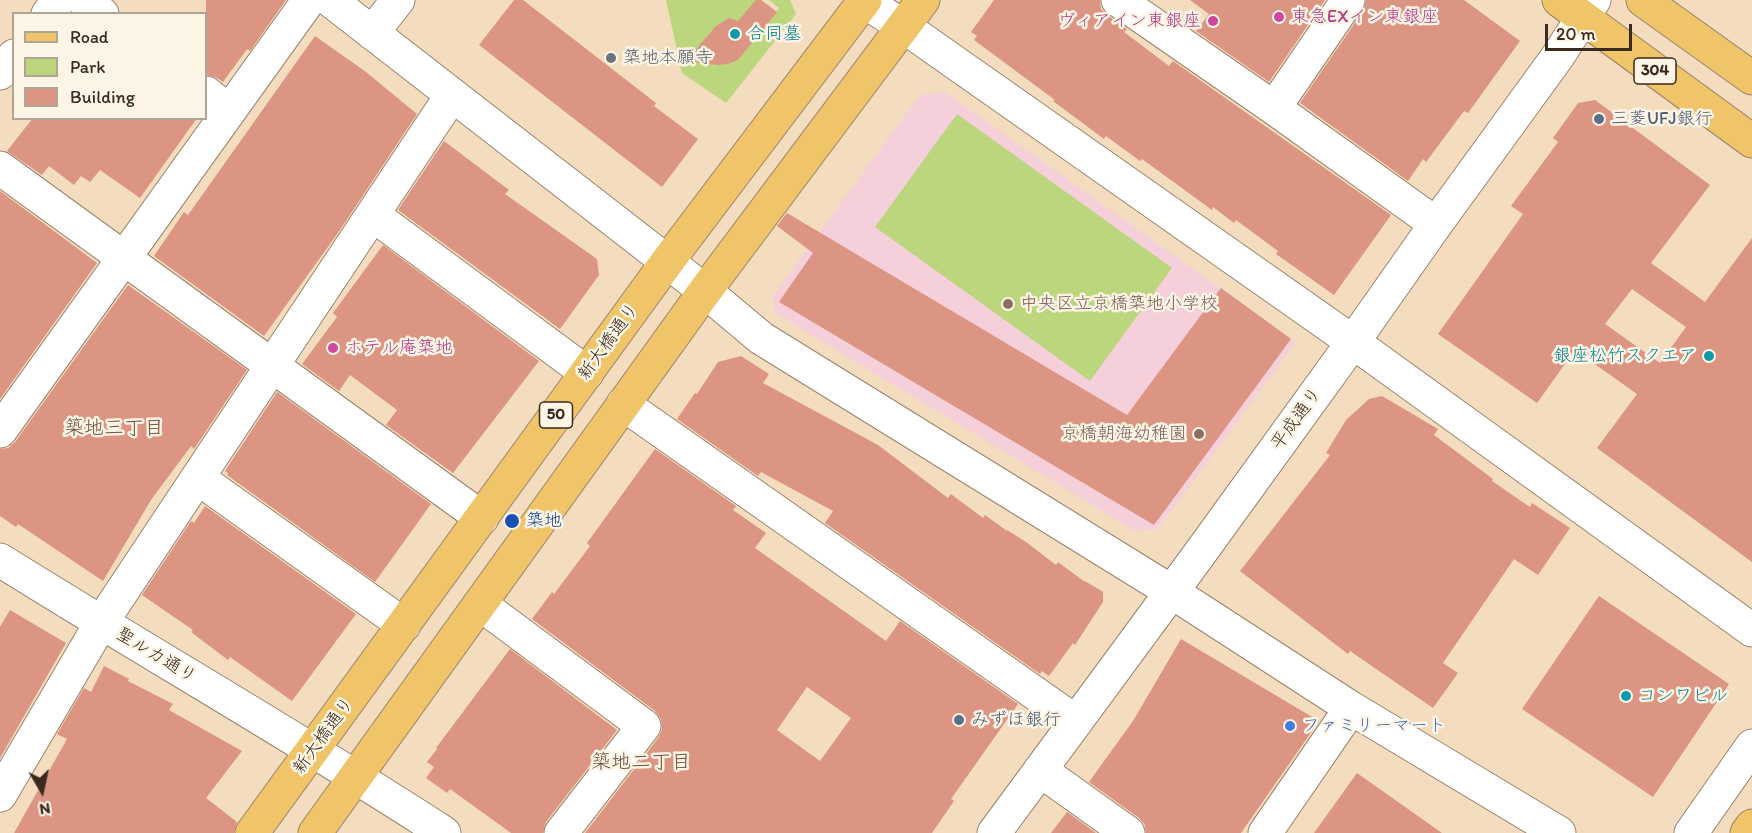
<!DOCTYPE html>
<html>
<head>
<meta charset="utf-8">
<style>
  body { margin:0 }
  #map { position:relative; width:1752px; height:833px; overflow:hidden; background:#f4dcbe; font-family:Itim,sans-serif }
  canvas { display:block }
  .legend { position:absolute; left:12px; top:12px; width:195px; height:108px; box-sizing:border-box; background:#fcf5e5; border:2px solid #afa495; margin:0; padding:8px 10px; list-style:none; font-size:18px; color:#3b2a1e }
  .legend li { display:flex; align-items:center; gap:12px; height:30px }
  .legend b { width:30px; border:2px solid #afa495 }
  .north { position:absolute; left:12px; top:761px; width:60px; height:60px; -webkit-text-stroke:4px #fcf5e5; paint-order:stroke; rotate:171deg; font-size:16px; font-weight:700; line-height:24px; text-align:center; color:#3b2a1e }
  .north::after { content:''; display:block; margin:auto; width:21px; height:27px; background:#3b2a1e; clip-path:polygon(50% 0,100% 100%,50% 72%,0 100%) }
  .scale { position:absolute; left:1545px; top:24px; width:87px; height:27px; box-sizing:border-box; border:3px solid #3b2a1e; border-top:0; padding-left:8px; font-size:18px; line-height:21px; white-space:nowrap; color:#3b2a1e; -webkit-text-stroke:4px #fcf5e5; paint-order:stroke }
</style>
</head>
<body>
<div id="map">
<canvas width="1752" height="833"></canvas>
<ul class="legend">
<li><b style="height:8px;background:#f0c469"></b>Road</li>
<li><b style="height:16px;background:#bbd67c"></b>Park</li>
<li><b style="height:16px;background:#db9582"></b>Building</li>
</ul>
<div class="north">N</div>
<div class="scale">20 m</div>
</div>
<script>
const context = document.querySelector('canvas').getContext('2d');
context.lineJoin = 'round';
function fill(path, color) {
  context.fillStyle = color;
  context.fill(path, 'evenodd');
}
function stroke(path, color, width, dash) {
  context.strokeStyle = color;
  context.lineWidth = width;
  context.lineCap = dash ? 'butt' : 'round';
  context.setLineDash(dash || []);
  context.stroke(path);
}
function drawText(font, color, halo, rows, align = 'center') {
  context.font = font + ' Itim,"Klee One",sans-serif';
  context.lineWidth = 5;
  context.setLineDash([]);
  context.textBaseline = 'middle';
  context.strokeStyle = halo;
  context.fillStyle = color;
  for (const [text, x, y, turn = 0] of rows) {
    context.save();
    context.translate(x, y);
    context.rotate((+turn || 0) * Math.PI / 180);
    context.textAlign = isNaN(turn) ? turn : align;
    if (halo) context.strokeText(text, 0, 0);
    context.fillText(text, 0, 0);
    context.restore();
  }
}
fill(new Path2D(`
  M945,92L1296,342L1158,529L1135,531L775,313L773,296L920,95Z`), '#f5cfda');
fill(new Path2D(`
  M666,0H761L777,12L779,8L769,0H790L796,14L726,103L682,73Z
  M957,114L1172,268L1090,381L875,227Z`), '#bbd67c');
fill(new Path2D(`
  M206,0H286L250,51L247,49L223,82L217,78L206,75Z
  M514,0H523L656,103L654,106L698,139L662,187L479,45Z
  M756,0H761L777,12L738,60L728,64L717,65L687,60L716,26L729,18L738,21Z
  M994,0H1100L1101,9L1107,15L1127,29L1124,32L1169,66L1173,61L1391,215L1334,295L1276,254L1278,251L1236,220L1234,223L1213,207L1212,210L1142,159L1140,161L1106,136L1104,139L1053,101L1055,100L974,40L977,36L971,32Z
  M1190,0H1325L1269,82L1196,31L1209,14Z
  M1366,0H1464L1520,41L1468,113L1464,111L1426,162L1423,159L1408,181L1300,103L1363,11Z
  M315,36L366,72L417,114L340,230L264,336L154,256L184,212L188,215Z
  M1595,100L1710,185L1651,263L1705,302L1752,238V562L1597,448L1637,394L1575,350L1537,403L1438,334L1523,214L1511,206L1558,142L1553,138L1578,103ZM1632,289L1686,327L1660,363L1605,324Z
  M33,118H197L140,198L100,170L90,182L81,176L74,185L49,166L42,175L7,151Z
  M444,141L509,190L505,194L597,259L599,275L560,329L398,210Z
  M0,191L97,263L0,399Z
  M787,213L1127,415L1221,288L1291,339L1154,525L779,302L813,253L777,226Z
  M383,245L539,361L453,473L386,425L397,410L350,375L339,391L302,364L337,317L333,313Z
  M128,285L247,370L194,449L191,446L151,500L103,581L18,524L16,527L0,516V449L8,448L15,442Z
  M741,356L769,374L763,383L878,445L948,498L951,494L983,518L985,515L1007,531V530L1026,542L1056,565L1058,562L1085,582V581L1103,592V602L1075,645L1073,643L1049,676L1042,671L1040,674L825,523L833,511L761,472L758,476L677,419L695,393L697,394L718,362Z
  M277,392L431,504L375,582L227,475L228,473L225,471Z
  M1382,396L1438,429L1434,435L1493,479L1492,481L1530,507L1532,503L1570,528L1538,575L1514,559L1443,663L1458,673L1433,708L1350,651L1348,654L1240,571L1330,455L1326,453L1346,420L1369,399Z
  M655,449L736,506L733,510L766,533L755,548L886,641L900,621L1018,704L951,799L954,801L932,833H585L659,737L662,729L661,719L655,711L532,619L552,592L554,594L590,546L587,543ZM807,687L851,718L820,761L777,730Z
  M205,506L356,614L292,701L230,657L228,660L191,632L193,630L142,595L191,521L194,523Z
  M1599,596L1729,684L1653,797L1522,709Z
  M10,610L66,643L0,758V627Z
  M1181,639L1319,721L1241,833H1146L1145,825L1139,818L1089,782L1133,721Z
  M510,649L617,730L546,822L543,833H511L450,789L447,793L426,778L434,767L427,762L437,749L436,748Z
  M104,666L129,679L128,681L173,704L169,710L242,751L206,798L237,822L234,833H14L67,739L57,734L84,688L91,692Z
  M1357,773L1442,833H1314Z
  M1067,812L1096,833H1051Z`), '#db9582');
const minor = new Path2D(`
  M84,0L102,14
  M330,0L705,291L761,338L1172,592L1351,708L1559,833
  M862,0L903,26L1353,342L1752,630
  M1118,0L1274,108L1436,224
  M48,14L59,0
  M372,33L398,0
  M0,73L14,56
  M206,93L229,111
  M1274,108L1348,0
  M0,168L482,518
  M373,215L587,373
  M623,404L1076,722
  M0,431L309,0
  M198,478L404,625
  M0,560C147,652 298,738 444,833
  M480,604L644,726L561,833
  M1040,770L1128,833
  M0,795L101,623L452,95
  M994,833L1198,556L1353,342L1436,224L1558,56L1594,0
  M1265,833L1351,708
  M1691,833L1752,746`);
const major = new Path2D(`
  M1559,0L1752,141
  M1643,0L1752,78
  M252,833L667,262L865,0
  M315,833L705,291L923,0`);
const highway = new Path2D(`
  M1747,833L1752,826`);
stroke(minor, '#98836e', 35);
stroke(major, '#98836e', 35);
stroke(highway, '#98836e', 35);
stroke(minor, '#fff', 33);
stroke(major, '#f0c469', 33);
stroke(highway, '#f0c469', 33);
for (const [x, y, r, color] of [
  [1279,17,6,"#d1479c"],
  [1213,21,6,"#d1479c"],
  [735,34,6,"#0f9aa8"],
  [611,58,6,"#6b7280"],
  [1599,119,6,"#5c6f8a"],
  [1008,304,6,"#8d6e63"],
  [333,348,6,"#d1479c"],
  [1709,356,6,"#0f9aa8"],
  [1199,434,6,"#8d6e63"],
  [512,521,8,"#1a4fb4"],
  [1626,696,6,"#0f9aa8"],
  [959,720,6,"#5c6f8a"],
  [1290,726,6,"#3f7fe0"]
]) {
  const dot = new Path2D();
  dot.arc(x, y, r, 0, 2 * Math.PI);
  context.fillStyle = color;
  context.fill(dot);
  stroke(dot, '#fcf5e5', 2);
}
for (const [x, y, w] of [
  [1655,71,42],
  [556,415,33]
]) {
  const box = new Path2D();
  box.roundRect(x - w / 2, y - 13, w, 26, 4.5);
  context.fillStyle = '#fcf5e5';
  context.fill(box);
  stroke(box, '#3b2a1e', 1.5);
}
drawText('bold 16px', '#3b2a1e', null, [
  ["304",1655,71],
  ["50",556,415]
]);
drawText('18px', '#b23c85', '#fcf5e5', [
  ["東急EXイン東銀座",1291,17],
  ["ヴィアイン東銀座",1201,21,"right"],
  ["ホテル庵築地",345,348]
], 'left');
drawText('18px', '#0d838f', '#fcf5e5', [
  ["合同墓",747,34],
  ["銀座松竹スクエア",1697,356,"right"],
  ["コンワビル",1638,696]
], 'left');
drawText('18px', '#5b616d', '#fcf5e5', [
  ["築地本願寺",623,58]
], 'left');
drawText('18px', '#4e5e75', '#fcf5e5', [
  ["三菱UFJ銀行",1611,119],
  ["みずほ銀行",971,720]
], 'left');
drawText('18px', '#785e54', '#fcf5e5', [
  ["中央区立京橋築地小学校",1020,304],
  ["京橋朝海幼稚園",1187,434,"right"]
], 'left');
drawText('18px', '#3b2a1e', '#fcf5e5', [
  ["新大橋通り",609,342,-54],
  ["平成通り",1297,419,-54],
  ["聖ルカ通り",156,656,31],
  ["新大橋通り",324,736,-54]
]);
drawText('18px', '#164399', '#fcf5e5', [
  ["築地",526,521]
], 'left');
drawText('18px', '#366cbe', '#fcf5e5', [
  ["ファミリーマート",1302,726]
], 'left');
drawText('20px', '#734f41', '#fcf5e5', [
  ["築地三丁目",114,429],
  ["築地二丁目",641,763]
]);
</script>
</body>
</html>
